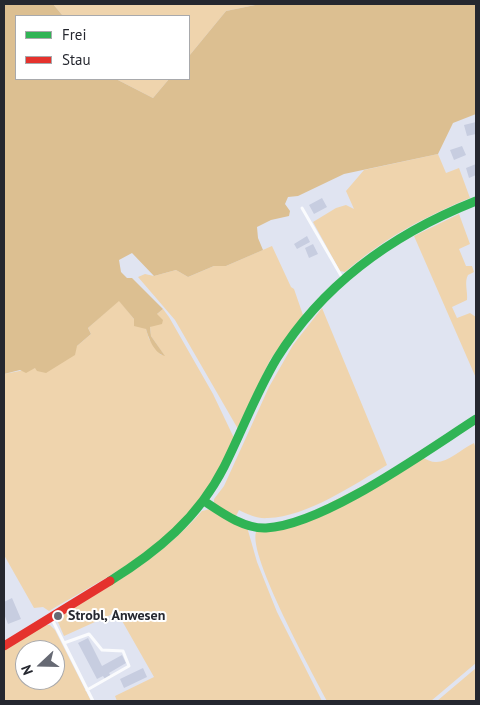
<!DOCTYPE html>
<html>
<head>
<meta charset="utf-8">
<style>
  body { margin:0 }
  #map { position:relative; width:480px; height:705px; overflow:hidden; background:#e0e4f1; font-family:"PT Sans",sans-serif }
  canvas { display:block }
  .frame { position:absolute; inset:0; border:5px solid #25272f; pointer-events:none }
  .legend { position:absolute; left:15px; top:15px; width:175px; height:65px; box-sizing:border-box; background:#fff; border:1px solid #a8a9ac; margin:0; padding:6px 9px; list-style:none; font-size:15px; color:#25272f }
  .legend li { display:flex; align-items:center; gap:10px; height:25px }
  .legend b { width:25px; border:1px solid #a8a9ac }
  .north { position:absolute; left:15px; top:640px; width:50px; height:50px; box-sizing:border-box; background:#fff; border:1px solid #a8a9ac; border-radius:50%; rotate:249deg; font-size:14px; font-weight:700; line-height:20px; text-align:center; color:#25272f }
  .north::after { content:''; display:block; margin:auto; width:18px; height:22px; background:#666973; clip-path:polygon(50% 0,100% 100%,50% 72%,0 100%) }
</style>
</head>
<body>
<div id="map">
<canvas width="480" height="705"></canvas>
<div class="frame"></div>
<ul class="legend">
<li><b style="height:6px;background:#30b455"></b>Frei</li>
<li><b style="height:6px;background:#e5322d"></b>Stau</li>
</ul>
<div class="north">N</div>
</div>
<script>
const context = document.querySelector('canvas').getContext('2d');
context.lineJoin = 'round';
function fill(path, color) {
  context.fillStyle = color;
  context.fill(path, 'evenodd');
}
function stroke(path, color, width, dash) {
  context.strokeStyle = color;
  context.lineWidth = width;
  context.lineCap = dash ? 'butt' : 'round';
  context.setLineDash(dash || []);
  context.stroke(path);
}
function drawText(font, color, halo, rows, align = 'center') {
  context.font = font + ' "PT Sans",sans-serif';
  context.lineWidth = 4;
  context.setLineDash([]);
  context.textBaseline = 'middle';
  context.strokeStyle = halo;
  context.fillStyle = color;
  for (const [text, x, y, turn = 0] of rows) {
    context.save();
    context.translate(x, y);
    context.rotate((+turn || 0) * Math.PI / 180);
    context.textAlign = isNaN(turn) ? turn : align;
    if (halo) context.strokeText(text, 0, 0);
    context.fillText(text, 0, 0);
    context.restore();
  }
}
fill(new Path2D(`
  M53,4H260L226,11L189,56V16H63Z
  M116,79H169L153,98Z
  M438,154L446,173L459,168L470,198C424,217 383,239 345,272L340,271L313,222L336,208L346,205L354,209L346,191L364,170Z
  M459,214L470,244L459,249L466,266H472L474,272L468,275C464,282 468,292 467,300L452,307L457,318L470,313L476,317V378L414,236Z
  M272,246L291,287L294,289L303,315L270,360L238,429L175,320L138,277L145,274L154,276L176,270L188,277L214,266H226Z
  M119,300L134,319L146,329L149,339L161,355H164L151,336L150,327L154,324L157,314L163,309L169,317L213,394L234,438C221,464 209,492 189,514C151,556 98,582 49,611L43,607L34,608L4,555V374L35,368L77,346L91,334L88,328Z
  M322,308L387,465C355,484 307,517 268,518C258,519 249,515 239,510L236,516L214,505V499L224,486L269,387L293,345Z
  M474,443L476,449V663L431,701H327C313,674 248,556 256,532L277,530L421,456C441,472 455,452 474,443Z
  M210,509L247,527L257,562L277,612L322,701H117L115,696L154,677L117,612L64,636L58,622L60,616C112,585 162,557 202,511Z
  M45,625H50L55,630L91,701H4V650ZM25,650H55V680H25Z
  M476,668V701H437Z`), '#efd4ad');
fill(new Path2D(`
  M4,4H53L63,16H16V79H116L153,98L169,79H189V56L226,11L260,4H476V114L453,123L438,154L344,174L298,196L288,197L285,204L290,211L289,216L271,220L257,227L258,238L263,250L226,266H214L188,277L176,270L154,276L132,253L119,260L121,272L127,278H132L163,309L157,314L163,320L162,324L150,327L151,336L165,356C154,353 149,339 146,329L134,326V319L119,301L88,328L91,334L77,346L75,355L46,373L37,371L35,368L26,373L20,370L4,374Z`), '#dcbf91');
fill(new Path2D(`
  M476,122V134L467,136L464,125Z
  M462,146L466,155L454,160L450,150Z
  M476,164V175L469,178L466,168Z
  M322,198L327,207L314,214L309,205Z
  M307,236L310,242L297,249L294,244Z
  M313,244L318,254L309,258L305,248Z
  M12,598L21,619L8,624L4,614V602Z
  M88,638L102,666L122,655L126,663L109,673L111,676L105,679L103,676L97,679L78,643Z
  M143,668L147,677L124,688L120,679Z`), '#c7cde0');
stroke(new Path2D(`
  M302,208L343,279
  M52,619L93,701
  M64,643L89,634L102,650L123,651L129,666L87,690`), '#fafbfd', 3);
stroke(new Path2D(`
  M204,501C222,513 244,529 266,528C324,525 426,451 476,419
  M110,581C158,551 198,518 224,467C242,431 256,393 277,358C324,283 395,233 476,201`), '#30b455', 9);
stroke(new Path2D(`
  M4,646L110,581`), '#e5322d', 9);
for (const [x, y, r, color] of [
  [58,616,5,"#666973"]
]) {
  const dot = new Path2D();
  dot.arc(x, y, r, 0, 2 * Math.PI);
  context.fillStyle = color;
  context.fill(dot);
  stroke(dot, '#fff', 2);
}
drawText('bold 14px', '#25272f', '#fff', [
  ["Strobl, Anwesen",68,616]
], 'left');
</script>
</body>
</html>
